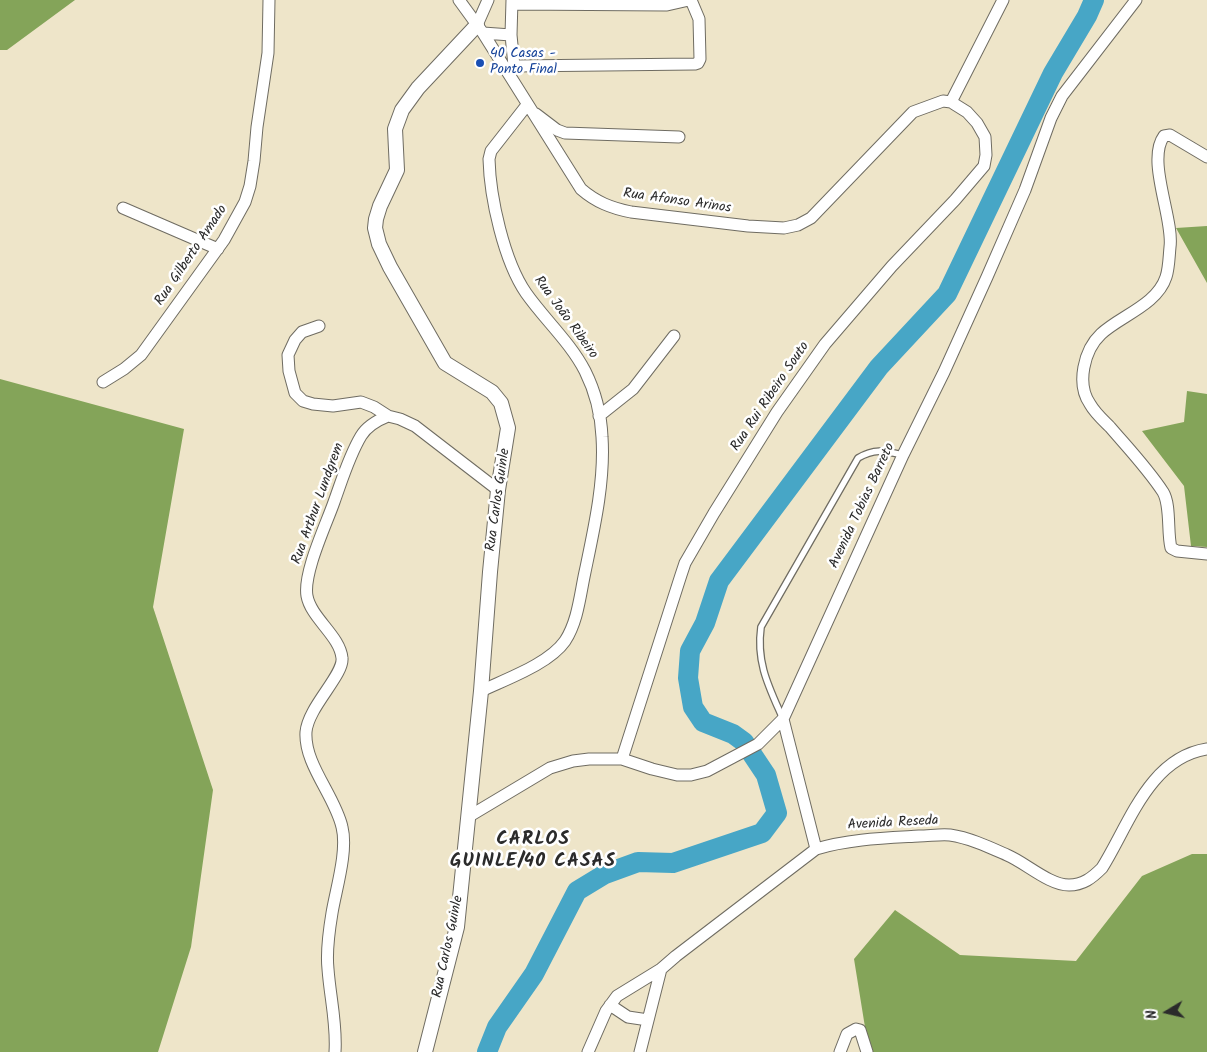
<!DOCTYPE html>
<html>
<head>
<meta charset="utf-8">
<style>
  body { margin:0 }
  #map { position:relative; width:1207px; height:1052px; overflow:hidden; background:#eee5c9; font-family:Kalam,sans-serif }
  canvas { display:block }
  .north { position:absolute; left:1142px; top:987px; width:50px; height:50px; -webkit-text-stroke:4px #fff; paint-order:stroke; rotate:261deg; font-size:14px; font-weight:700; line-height:20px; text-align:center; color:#2b2b2b }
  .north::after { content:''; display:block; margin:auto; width:18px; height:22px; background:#2b2b2b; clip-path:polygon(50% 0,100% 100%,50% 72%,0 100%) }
</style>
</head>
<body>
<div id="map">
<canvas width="1207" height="1052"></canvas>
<div class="north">N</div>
</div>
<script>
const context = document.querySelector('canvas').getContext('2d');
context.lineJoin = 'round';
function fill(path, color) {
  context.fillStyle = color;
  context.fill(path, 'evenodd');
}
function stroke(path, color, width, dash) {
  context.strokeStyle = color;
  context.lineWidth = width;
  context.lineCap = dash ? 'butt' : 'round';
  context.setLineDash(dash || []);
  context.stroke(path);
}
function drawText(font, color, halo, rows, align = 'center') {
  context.font = font + ' Kalam,sans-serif';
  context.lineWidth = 5;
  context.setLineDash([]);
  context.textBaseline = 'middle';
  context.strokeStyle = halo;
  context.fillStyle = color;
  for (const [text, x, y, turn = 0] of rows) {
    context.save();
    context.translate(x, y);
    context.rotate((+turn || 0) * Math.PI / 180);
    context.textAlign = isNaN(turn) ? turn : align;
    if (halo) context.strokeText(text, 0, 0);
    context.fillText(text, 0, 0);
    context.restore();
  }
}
fill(new Path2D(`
  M0,0H75L7,50H0Z
  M1207,226V283L1176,228Z
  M0,379L184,429L153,607L213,790L191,947L158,1052H0Z
  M1187,391L1207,394V547L1191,546L1184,486L1142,431L1184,422Z
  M1192,854H1207V1052H869L854,959L895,910L960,955L1076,961L1142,876Z`), '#84a459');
stroke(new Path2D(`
  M487,1052L497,1027L534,974L577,891L605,874L638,862L673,863L762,833L777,813L766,775L744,742L733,734L703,722L693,707L688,678L690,651L705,623L719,581L879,367L947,294L1053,73L1087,16L1094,0`), '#47a6c6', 20);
const service = new Path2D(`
  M783,719C769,687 756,663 761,627L858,458C875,448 885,451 903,455`);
const minor = new Path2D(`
  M459,0L483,33L581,189C596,202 611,208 631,212L748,226L784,228L798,225L811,218L913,112L943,101L951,102L967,112L977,123L985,137L986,155L984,166L955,200L892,266L825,344L777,412L714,513L685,563L681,575L622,759
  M512,0L511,35L514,66L695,64L698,63L700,59L699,19L691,0
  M512,4L667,5L689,0
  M477,25L488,0
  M483,33L511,35
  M951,102L1003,0
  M536,114L557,130L565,133L679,137
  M1207,157L1170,135L1164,136C1146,160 1174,219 1170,247C1169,257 1169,268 1166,277C1157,305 1120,316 1101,334C1084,350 1076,384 1090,404C1095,413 1103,420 1110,427C1128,448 1148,469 1163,492C1171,505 1167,532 1171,548L1177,551L1207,554
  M123,208L218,249
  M319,326L302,332L295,340L288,355L289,371L295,393L303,401L313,404L333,406L361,402L374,407L388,416
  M103,382L124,369L141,355L224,240L245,202L250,186L254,161L257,127L268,53L269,0
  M599,416L633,389L674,336
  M481,691C506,679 549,664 565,641C578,621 580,595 585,572C594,529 605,481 602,437C601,415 595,391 585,371C570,342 545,320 526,293C504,261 490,198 489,159L491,151L527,105
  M783,719L816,849
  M468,817L550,768L573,761L589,759H622L652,769L677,775H691L707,771L758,744L783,719L903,455L944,372L987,277L1025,190L1051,118L1062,96L1136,0
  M610,1005L628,1017L648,1020
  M335,1052C337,1024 330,997 328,969C326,951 329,931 332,913C336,889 348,851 342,827C335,796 304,764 306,732C308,707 344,675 342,658C340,636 311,618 307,596C303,573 326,525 334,502C342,480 349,456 361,436C367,426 378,420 388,416L400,419L415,426L498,490
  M588,1052L606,1011L617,996L661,969
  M640,1052L661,969L676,956L816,849C849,839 885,838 919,836C929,836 940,834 950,835C970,838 989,847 1007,855C1026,863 1049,885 1069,885C1083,885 1092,878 1102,868C1129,825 1149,758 1207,749
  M840,1052L847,1034L856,1029L860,1030L867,1052`);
const tertiary = new Path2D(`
  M425,1052L457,927L481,691L490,572L498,490L508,428L501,403L492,392L445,363L390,267L379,244L375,228L376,219L380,206L397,170L395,129L402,110L418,88L477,25`);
stroke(service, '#6f6c62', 8);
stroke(minor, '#6f6c62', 13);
stroke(tertiary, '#6f6c62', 16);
stroke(service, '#fff', 5.5);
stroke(minor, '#fff', 11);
stroke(tertiary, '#fff', 14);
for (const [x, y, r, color] of [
  [480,63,5,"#1a4fb4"]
]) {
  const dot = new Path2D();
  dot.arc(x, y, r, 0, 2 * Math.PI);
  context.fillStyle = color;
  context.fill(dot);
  stroke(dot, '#fff', 2);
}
drawText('14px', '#164399', '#fff', [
  ["40 Casas -",490,55],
  ["Ponto Final",490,71]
], 'left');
drawText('14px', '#2b2b2b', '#fff', [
  ["Rua Afonso Arinos",677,202,8],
  ["Rua Gilberto Amado",192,256,-56],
  ["Rua João Ribeiro",565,318,54],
  ["Rua Rui Ribeiro Souto",771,397,-56],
  ["Rua Carlos Guinle",499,500,-82],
  ["Rua Arthur Lundgrem",319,504,-70],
  ["Avenida Tobias Barreto",863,506,-65],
  ["Avenida Reseda",893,824,-3],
  ["Rua Carlos Guinle",449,947,-78]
]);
context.letterSpacing = '1px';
drawText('bold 19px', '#2b2b2b', '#fff', [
  ["CARLOS",533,841],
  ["GUINLE/40 CASAS",533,863]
]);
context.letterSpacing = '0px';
</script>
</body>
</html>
